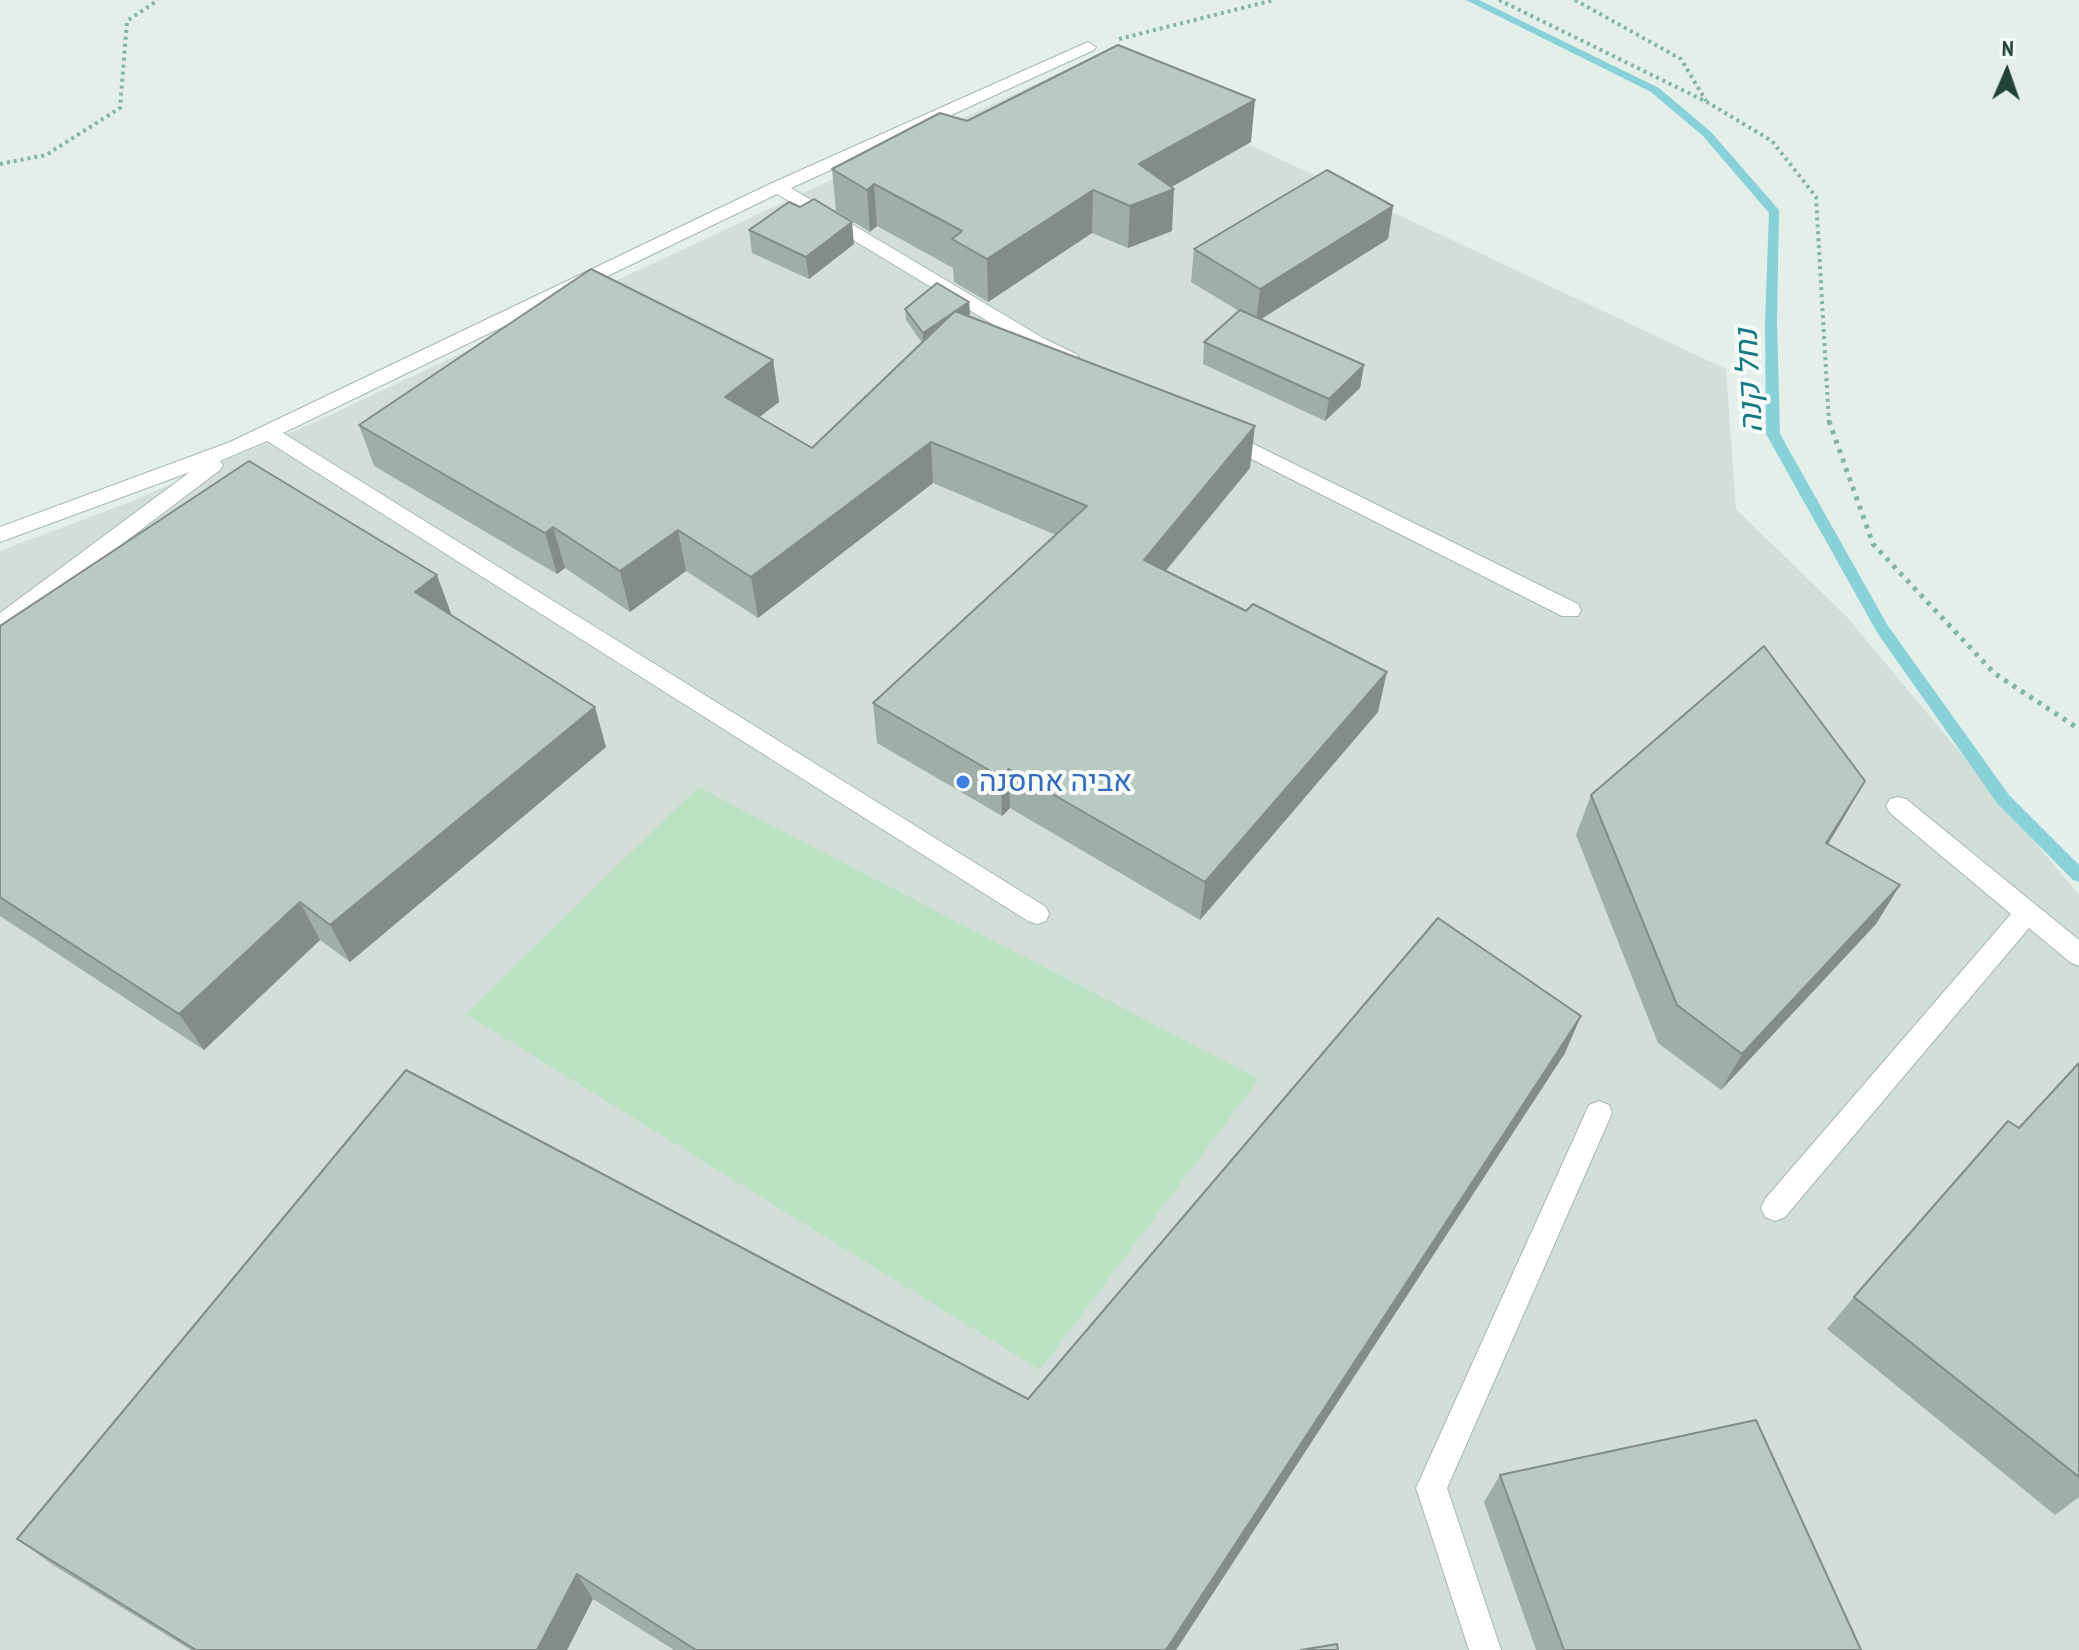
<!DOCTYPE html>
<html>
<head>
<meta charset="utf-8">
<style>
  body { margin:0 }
  #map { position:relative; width:2079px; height:1650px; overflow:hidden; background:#e4efea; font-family:"PT Sans Narrow",sans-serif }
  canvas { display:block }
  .north { position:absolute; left:1967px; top:32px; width:80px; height:80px; -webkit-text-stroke:6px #f6fbf8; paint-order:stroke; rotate:2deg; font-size:22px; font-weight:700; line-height:32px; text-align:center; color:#214338 }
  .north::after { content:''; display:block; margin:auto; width:28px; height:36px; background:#214338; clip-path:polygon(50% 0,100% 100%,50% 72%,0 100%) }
</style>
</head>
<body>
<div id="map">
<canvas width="2079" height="1650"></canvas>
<div class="north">N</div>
</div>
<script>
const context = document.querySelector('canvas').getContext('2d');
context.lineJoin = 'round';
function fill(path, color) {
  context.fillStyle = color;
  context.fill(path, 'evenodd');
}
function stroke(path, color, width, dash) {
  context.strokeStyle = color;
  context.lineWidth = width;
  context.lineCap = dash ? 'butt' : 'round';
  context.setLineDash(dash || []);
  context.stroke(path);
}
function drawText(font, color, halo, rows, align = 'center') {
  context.font = font + ' "PT Sans Narrow",Heebo,sans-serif';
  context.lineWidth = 8;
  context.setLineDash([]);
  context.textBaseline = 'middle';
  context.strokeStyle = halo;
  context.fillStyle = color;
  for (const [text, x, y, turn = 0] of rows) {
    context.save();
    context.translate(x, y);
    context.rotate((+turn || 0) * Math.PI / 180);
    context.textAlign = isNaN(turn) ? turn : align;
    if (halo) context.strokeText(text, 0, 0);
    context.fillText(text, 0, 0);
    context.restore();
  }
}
fill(new Path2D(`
  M1078,64L1726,369L1736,509L1847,617L2079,895V1650H0V551L130,502L317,421Z`), '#d2dfd8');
fill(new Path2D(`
  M698,787L1259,1079L1040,1370L466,1014Z`), '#bce2c4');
fill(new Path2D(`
  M1466,0H1479L1659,88L1711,132L1779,210L1777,322L1780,434L1888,626L2009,795L2079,865V882L2073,880L1997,803L1878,634L1766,434L1765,322L1769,213L1703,136L1651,92Z`), '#88d1d8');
const minor = new Path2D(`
  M1088,42L1096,47L1094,50L791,188L1043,338L1076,354L1079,358L1076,362H1062L1029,346L777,194L283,433L1046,907L1049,914L1046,921L1037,924L1028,921L267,441L220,461L223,465L220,470L8,630L0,632V613L190,472L0,542V527L230,442L772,183Z
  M1223,429L1578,604L1581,610L1578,616H1562L1216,441L1213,436L1216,431Z
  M1898,797L1906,799L2079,940V966L2070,962L2029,928L1785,1217L1775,1221L1765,1217L1761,1208L1765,1199L2011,914L1890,813L1886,806L1890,799Z
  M1599,1101L1609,1105L1612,1113L1447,1488L1501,1650H1469L1416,1488L1589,1105Z`);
stroke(minor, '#a6b8b1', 2);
stroke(new Path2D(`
  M1499,0L1707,102L1772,141L1816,197L1829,423
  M1575,0L1681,59L1706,101
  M1119,39L1274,0
  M0,164L46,155L120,108L127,21L158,0`), '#82b5a2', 4, [3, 4]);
stroke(new Path2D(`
  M1829,421L1873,544L1994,673L2079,729`), '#82b5a2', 5, [4, 6]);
fill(minor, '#fff');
fill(new Path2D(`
  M967,121L1251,142L1171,187L1172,231L1128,248L1092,233L988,302L954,282L953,268L877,226L870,232L836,211L832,169Z
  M1393,206L1388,239L1260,320L1364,365L1360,388L1325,421L1203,364L1204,342L1239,311L1191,282L1194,249Z
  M800,207L854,244L809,279L752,253L749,230Z
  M969,302L970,314L966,316L1250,468L1166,571L1378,712L1200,920L1010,808L1002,816L877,743L873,703L1056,535L933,483L758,618L686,571L630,612L565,568L557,574L374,466L359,425L773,360L779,402L759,417L812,448L922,343L906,320L905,309Z
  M452,616L606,747L350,962L320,940L204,1050L0,916V626Z
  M1865,781L1828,844L1900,885L1876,924L1721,1090L1658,1043L1576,835L1591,795Z
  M1565,1053L1176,1650H674L593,1599L567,1650H191L53,1565L17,1539L1028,1399Z
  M2079,1063V1497L2055,1515L1827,1329L1854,1297L2019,1128Z
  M1500,1475L1861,1650H1536L1484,1502Z`), '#9faea7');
fill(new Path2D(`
  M1255,100L1251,142L1154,197L1174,189L1172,231L1128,248L1130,206L1139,164Z
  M874,184L877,226L870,232L867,190Z
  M1093,190L1092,233L988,302L987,259Z
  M1393,206L1388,239L1256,322L1260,289Z
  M852,222L854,244L809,279L806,257Z
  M969,302L970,314L923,345V333Z
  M773,360L779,402L732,438L725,397Z
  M1364,365L1360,388L1325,421L1329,399Z
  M1255,426L1250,468L1141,600L1144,560Z
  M931,442L933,483L758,618L751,577Z
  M553,527L565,568L557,574L545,533Z
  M678,530L686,571L630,612L620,571Z
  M437,575L452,616L415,592Z
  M1387,672L1378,712L1200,920L1205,882Z
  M595,707L606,747L350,962L330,925Z
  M1009,769L1010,808L1002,816L1001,777Z
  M1865,781L1842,821L1805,882L1826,843Z
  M1900,885L1876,924L1721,1090L1742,1054Z
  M300,902L320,940L204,1050L179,1014Z
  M1581,1016L1565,1053L1176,1650H1166Z
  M577,1574L593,1599L567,1650H537Z`), '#828d88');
const building = new Path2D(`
  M1118,45L1255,100L1139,164L1174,189L1130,206L1093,190L987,259L952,239L962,231L874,184L867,190L832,169L940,113L967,121Z
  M1327,170L1393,206L1260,289L1194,249Z
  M814,199L852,222L806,257L749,230L789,202L800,207Z
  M591,269L773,360L725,397L812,448L955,311L1255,426L1144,560L1246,611L1253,604L1387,672L1205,882L1009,769L1001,777L873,703L1087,506L931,442L751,577L678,530L620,571L553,527L545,533L359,425Z
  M937,283L969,302L923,333L905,309Z
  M1240,310L1364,365L1329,399L1204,342Z
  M249,461L437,575L415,592L595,707L330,925L300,902L179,1014L0,897V626Z
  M1764,646L1865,781L1826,843L1900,885L1742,1054L1677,1005L1591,795Z
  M1438,918L1581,1016L1166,1650H696L577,1574L537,1650H196L17,1539L406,1070L1028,1399Z
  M2079,1063V1477L1854,1297L2008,1121L2019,1128Z
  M1756,1420L1861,1650H1564L1500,1475Z
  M1337,1644L1338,1650H1301Z`);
fill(building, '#b9cac2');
stroke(building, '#828d88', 2);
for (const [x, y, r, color] of [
  [963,782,8,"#3f7fe0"]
]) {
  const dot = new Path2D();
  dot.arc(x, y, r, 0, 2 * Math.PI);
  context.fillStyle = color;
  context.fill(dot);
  stroke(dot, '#f6fbf8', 3);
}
drawText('30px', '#366cbe', '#f6fbf8', [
  ["אביה אחסנה",979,782]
], 'left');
drawText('italic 32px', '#157985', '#f6fbf8', [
  ["נחל קנה",1750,381,-93]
]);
</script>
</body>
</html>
